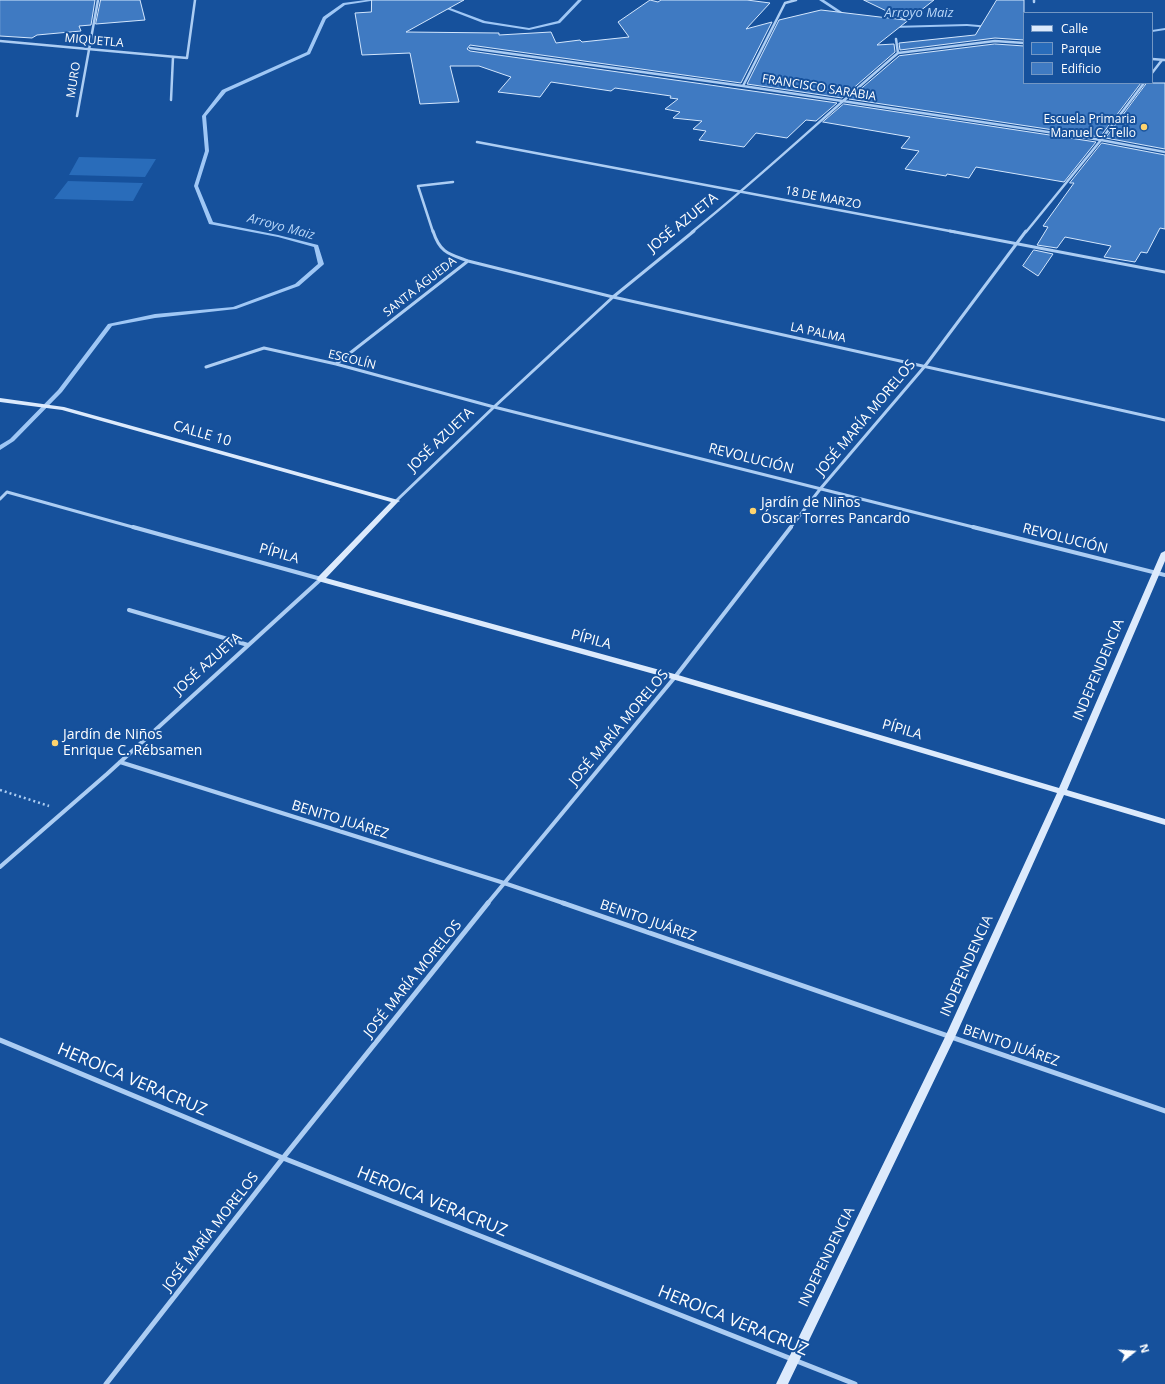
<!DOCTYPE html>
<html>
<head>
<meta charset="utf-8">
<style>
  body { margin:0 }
  #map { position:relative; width:1165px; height:1384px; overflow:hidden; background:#16519c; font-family:"Open Sans",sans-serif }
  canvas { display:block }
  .legend { position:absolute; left:1023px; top:12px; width:130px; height:72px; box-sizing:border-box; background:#16519c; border:1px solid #7397c4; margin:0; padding:5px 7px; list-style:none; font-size:12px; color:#fff }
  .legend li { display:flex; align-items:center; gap:8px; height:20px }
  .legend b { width:20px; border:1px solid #7397c4 }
  .north { position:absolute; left:1113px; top:1332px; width:40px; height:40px; -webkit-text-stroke:3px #16519c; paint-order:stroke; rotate:73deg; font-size:11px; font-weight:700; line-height:16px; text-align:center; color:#fff }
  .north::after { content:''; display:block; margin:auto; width:14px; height:18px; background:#fff; clip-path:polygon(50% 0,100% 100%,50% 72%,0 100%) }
</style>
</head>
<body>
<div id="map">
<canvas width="1165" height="1384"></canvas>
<ul class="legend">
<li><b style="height:5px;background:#dceafc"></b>Calle</li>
<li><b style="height:11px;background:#296cba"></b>Parque</li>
<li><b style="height:11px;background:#3f7ac2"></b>Edificio</li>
</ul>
<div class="north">N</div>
</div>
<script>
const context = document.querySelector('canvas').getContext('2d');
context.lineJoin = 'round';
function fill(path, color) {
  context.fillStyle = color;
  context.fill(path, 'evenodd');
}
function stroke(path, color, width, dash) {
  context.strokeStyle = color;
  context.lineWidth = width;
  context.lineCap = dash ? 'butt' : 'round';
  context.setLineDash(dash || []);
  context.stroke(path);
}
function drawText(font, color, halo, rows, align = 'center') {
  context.font = font + ' "Open Sans",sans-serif';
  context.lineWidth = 4;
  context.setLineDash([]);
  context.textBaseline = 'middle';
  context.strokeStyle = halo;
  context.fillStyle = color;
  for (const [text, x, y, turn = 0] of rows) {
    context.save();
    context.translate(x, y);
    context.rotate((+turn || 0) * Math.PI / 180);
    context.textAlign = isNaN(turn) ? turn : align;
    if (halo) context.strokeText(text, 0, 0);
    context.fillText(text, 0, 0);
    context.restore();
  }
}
fill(new Path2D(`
  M79,157L156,159L145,177L69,175Z
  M68,181L142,183H143L133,201L54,199Z`), '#296cba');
fill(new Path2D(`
  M366,0H377L345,5L326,19L310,54L226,92L206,116L209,151L198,186L213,222L278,235L318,245L324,264L323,265L299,286L236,309L155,318L112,326L62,392L14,441L0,450V445L10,439L58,390L108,324L155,314L233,307L295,284L318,264L314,247L278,237L209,224L194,186L205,151L202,116L222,90L307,52L323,17L343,3Z
  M578,0H582L560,23L529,30L483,23L439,6L442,5L485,21L529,28L558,21Z
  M819,0H824L848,16L845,17Z
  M967,24L990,26L992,27L990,28L967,26L893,28L891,27L893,26Z
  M1165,28V30L1152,32V30Z`), '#9fc7f5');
const building = new Path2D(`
  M0,0H95L91,25L79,26L81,31L37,35L32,38L0,36Z
  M101,0H140L145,20L96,24Z
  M372,0H464L406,32L499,33V35L551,32L556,43L580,40L582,42L629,37L618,22L650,0L658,2L661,0H747L770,3L746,29L772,22L741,83L470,45L467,49L470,51L837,103L816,121L806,120L787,138L756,133L744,147L699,140L706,131L693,129L702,121L673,118L680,112L665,109L678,99L670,98L671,96L615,88L611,91L551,82L540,97L498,92L511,77L479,66H450L459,102L420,104L410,53L362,55L355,13L371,12Z
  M864,0H934L877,45L894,44L895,52L842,98L747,84L779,20L821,10L905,20Z
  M997,0H1024V40L995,38L900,50L899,43L975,35Z
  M995,44L1024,46V83H1141L1100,137L849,99L899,56Z
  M1147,83H1165V149L1106,138Z
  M844,104L1096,142L1064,182L976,167L969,178L947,174L946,176L905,169L919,151L901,148L910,137L823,122Z
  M1102,143L1165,155V229L1160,228L1147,253L1141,252L1135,262L1104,257L1111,246L1065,237L1057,248L1037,245L1048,227L1043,226L1074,183H1070Z
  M1034,250L1053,254L1038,276L1023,266Z`);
fill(building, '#3f7ac2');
stroke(building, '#d4e7fd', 1);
stroke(new Path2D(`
  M0,790L49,806`), '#accdf3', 2.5, [2, 3]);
stroke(new Path2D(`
  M1034,0V2
  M896,39L898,53
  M0,41L187,58L195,0
  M470,48L743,86L1101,140L1165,152
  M898,53L995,41L1024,43
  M1152,59L1165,60
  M1152,73L1162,60
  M743,86L785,3L796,0
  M171,100L173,57
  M77,116L98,0
  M477,142L955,232
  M433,232L418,186L453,182
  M692,232C763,175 829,112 898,53
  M1026,232L1101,140L1144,83`), '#accdf3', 2.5);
stroke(new Path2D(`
  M433,231C440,253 449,254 468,261L613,297L1165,420
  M950,231L1165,272
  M336,364L468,261
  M206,367L264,348L336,364L494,407L977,528
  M0,499L7,492L136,528
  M396,501L494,407L613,297L694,231
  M790,528L821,488L925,366L1026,231`), '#accdf3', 3);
stroke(new Path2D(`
  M133,527L321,579
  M973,527L1165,575
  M129,610L248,645
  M120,762L504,883L566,904
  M0,867L107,774L321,579
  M487,904L675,677L791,527`), '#accdf3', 4);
stroke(new Path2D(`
  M563,903L1165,1111
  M0,1040L283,1158L855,1384
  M106,1384L283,1158L488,903`), '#accdf3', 5);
fill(new Path2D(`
  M0,398L64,407L398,500L400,501L398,502L326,578L678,675L1059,788L1161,553L1165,551V561L1067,790L1165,819V825L1064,795L955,1037L788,1384H776L945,1037L1057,793L672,679L318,581L317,579L318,577L391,502L62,410L0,402Z`), '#dceafc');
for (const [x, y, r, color] of [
  [1144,127,4,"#ffd46e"],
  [753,511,4,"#ffd46e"],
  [55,743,4,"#ffd46e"]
]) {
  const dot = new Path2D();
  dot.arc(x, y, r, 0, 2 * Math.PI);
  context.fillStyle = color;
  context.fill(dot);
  stroke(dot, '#16519c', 1.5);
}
drawText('12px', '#fff', '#16519c', [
  ["MIQUETLA",94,41,5],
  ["MURO",74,80,-81],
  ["FRANCISCO SARABIA",819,88,9],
  ["18 DE MARZO",823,198,11],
  ["SANTA ÁGUEDA",420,287,-38],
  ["LA PALMA",818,333,12],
  ["ESCOLÍN",352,360,14]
]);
drawText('12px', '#fff', '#16519c', [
  ["Escuela Primaria",1136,120],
  ["Manuel C. Tello",1136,134]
], 'right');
drawText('italic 13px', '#b9d7f9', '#16519c', [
  ["Arroyo Maiz",919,13],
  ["Arroyo Maiz",281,227,15]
]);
drawText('14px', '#fff', '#16519c', [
  ["JOSÉ AZUETA",683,223,-39],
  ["JOSÉ MARÍA MORELOS",866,418,-50],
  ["CALLE 10",202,434,16],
  ["JOSÉ AZUETA",441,440,-44],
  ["REVOLUCIÓN",751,459,14],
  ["REVOLUCIÓN",1065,539,14],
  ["PÍPILA",279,554,16],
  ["PÍPILA",591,640,15],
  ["JOSÉ AZUETA",208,664,-42],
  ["INDEPENDENCIA",1099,670,-67],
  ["JOSÉ MARÍA MORELOS",619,728,-50],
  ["PÍPILA",902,730,16],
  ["BENITO JUÁREZ",340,820,17],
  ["BENITO JUÁREZ",648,921,19],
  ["INDEPENDENCIA",967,966,-66],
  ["JOSÉ MARÍA MORELOS",413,979,-51],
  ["BENITO JUÁREZ",1011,1046,19],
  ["JOSÉ MARÍA MORELOS",211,1232,-52],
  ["INDEPENDENCIA",827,1257,-64]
]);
drawText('14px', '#fff', '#16519c', [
  ["Jardín de Niños",761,503],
  ["Óscar Torres Pancardo",761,519],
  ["Jardín de Niños",63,735],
  ["Enrique C. Rébsamen",63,751]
], 'left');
drawText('17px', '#fff', '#16519c', [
  ["HEROICA VERACRUZ",132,1080,23],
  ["HEROICA VERACRUZ",432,1202,22],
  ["HEROICA VERACRUZ",733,1321,22]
]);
</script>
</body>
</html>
